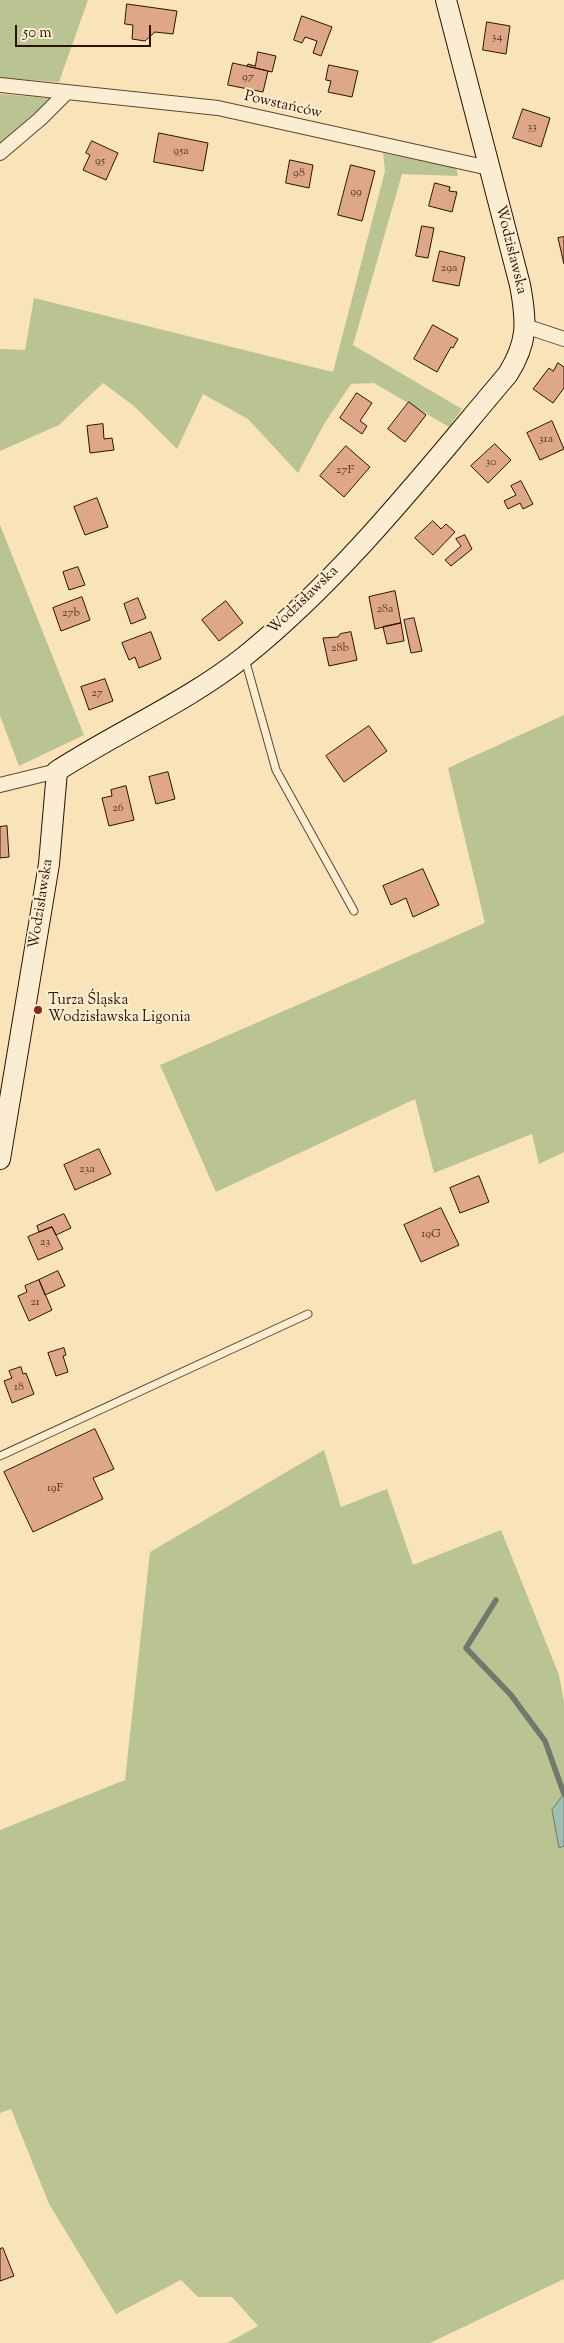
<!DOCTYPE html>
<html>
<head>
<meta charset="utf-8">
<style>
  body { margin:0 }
  #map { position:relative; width:564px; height:2343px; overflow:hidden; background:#f9e3b9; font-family:"Sorts Mill Goudy",serif }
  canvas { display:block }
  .scale { position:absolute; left:15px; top:25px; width:136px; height:22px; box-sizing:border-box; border:2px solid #2b1201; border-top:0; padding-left:6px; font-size:15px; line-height:18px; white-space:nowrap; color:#2b1201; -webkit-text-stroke:4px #fbedd2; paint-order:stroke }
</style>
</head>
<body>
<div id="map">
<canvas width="564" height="2343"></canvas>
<div class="scale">50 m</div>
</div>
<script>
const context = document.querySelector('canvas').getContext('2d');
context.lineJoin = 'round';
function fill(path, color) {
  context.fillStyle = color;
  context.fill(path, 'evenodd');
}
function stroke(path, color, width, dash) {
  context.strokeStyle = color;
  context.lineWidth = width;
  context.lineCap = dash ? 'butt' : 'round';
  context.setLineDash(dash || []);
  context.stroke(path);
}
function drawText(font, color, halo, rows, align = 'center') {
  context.font = font + ' "Sorts Mill Goudy",serif';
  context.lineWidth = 4;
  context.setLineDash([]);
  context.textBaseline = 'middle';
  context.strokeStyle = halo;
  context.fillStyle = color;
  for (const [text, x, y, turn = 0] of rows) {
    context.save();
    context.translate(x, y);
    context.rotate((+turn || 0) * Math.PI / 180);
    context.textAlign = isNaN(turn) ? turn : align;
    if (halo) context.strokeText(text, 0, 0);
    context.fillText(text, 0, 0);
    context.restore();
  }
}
fill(new Path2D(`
  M0,0H88L59,82L0,78Z
  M0,94L60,99L0,157Z
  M383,153L456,168L458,176L402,174L353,345L462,409L449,427L374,383L351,384L324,424L298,473L248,419L203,394L177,449L134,406L103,383L59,425L0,451V349L25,350L34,298L333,372L385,171Z
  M0,525L84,735L19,766L0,716Z
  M564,715V1152L539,1164L532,1134L434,1173L415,1099L216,1192L160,1065L485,923L448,768Z
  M324,1450L341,1507L387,1489L413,1565L501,1530L559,1675L564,1702V2279L430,2343H227L258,2326L232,2297H198L181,2280L116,2314L49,2204L11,2109L0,2113V1830L125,1780L150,1552Z`), '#bac492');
const water = new Path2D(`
  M564,1794V1846L559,1848L552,1810Z`);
fill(water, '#9ebeb2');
stroke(water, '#70796b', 1);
stroke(new Path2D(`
  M496,1600L466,1648L511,1695L545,1741L564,1794`), '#70796b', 5.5);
const building = new Path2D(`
  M127,4L177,11L173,34L155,32L145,41L132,39L133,25L125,24Z
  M302,16L332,27L321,56L313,53L317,41L305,37L302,43L294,40Z
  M487,22L510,26L506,54L483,50Z
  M258,52L276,56L272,72L247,66L248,64L255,66Z
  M233,63L268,71L263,92L228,85Z
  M329,65L358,71L352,97L328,92L331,81L326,80Z
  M523,109L550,118L541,147L513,138Z
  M159,133L208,143L203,171L154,162Z
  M92,141L118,153L106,180L83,170L90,155L86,153Z
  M290,160L313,165L309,188L286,183Z
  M351,165L375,171L362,221L338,215Z
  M435,183L450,187L449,191L457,192L452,212L429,206Z
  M422,226L434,228L428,258L416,256Z
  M564,237V264L558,238Z
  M440,251L465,257L459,286L433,281Z
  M433,325L458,339L453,348L451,347L437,372L414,359Z
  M558,363L564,367V388L553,403L533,389L549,368L553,371Z
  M357,393L372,403L360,421L367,426L362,434L340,418Z
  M409,402L426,415L405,442L388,429Z
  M552,421L564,449L540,460L527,433Z
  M103,424L104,439L112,438L114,450L90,453L87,426Z
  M495,444L511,460L488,483L471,466Z
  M346,446L370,467L344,497L320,476Z
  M521,481L533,504L523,509L520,503L508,509L504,501L516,495L511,486Z
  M97,498L108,527L85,535L74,507Z
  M433,521L441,529L446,524L455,532L433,555L415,538Z
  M465,535L472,549L451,566L445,560L461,546L456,539Z
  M78,567L85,585L69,590L63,572Z
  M395,591L401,623L375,629L369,597Z
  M82,597L90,620L61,631L53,608Z
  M138,598L146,618L131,624L124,604Z
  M226,601L243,623L219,641L202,620Z
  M414,618L422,651L411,653L404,620Z
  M401,623L404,641L387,644L383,627Z
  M151,632L161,659L139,668L135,657L129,660L122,643Z
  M351,632L357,660L329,666L323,638L338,637L340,634Z
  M105,679L113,701L89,710L81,687Z
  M369,726L387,751L344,782L326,756Z
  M168,772L175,799L156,804L149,777Z
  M126,786L134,820L109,826L102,798L112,796L111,790Z
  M7,826L9,857L0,858V827Z
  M423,869L439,905L413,917L406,898L391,905L383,886Z
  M99,1149L111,1174L75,1190L64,1165Z
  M479,1176L489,1202L460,1213L450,1188Z
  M441,1208L459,1245L421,1262L404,1225Z
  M64,1214L71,1228L56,1235L52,1227L39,1232L37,1226Z
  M52,1227L63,1249L38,1260L28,1237Z
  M58,1271L65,1286L45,1295L39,1280Z
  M39,1280L52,1310L29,1321L18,1296L27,1292L25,1286Z
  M64,1348L66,1355L63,1356L68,1372L56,1376L48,1353Z
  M21,1367L23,1374L26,1373L34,1394L12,1403L4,1381L12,1378L9,1371Z
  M95,1429L114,1469L93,1478L103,1499L33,1532L4,1472Z
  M3,2248L14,2276L0,2281V2249Z`);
fill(building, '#dea888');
stroke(building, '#2b1201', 1);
const lane = new Path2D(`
  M245,659L276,770L354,911
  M0,1456L308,1314`);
const street = new Path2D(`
  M0,85L218,108L489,168
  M0,153L40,119L67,92
  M525,326L564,339
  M0,785L57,771`);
const secondary = new Path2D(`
  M0,1159L49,864L57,771C119,731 187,702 245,656C345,575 425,472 508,374C528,342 527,322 520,285L446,0`);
stroke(lane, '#5e462f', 9);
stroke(street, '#5e462f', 16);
stroke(secondary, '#2b1201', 22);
stroke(lane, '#fbedd2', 7);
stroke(street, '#fbedd2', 14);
stroke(secondary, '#fbedd2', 20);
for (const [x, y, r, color] of [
  [38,1010,5,"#8f2418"]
]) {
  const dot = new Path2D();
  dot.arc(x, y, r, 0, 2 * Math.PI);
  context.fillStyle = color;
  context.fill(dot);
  stroke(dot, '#fbedd2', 2);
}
drawText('12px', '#583823', null, [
  ["34",497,38],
  ["97",248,78],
  ["33",532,128],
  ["95a",181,152],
  ["95",100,162],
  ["98",299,174],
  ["99",356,193],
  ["29a",449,269],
  ["31a",546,440],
  ["30",491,463],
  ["27F",345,471],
  ["28a",385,610],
  ["27b",71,614],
  ["28b",340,649],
  ["27",97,694],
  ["26",118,809],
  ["23a",87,1170],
  ["19G",431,1235],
  ["23",45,1243],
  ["21",35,1303],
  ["18",19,1388],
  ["19F",55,1489]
]);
drawText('15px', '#2b1201', '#fbedd2', [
  ["Powstańców",283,106,13],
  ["Wodzisławska",510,250,76],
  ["Wodzisławska",304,601,-44],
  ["Wodzisławska",42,904,-81]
]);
drawText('15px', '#2b1201', '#fbedd2', [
  ["Turza Śląska",48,1001],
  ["Wodzisławska Ligonia",48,1018]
], 'left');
</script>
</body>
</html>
